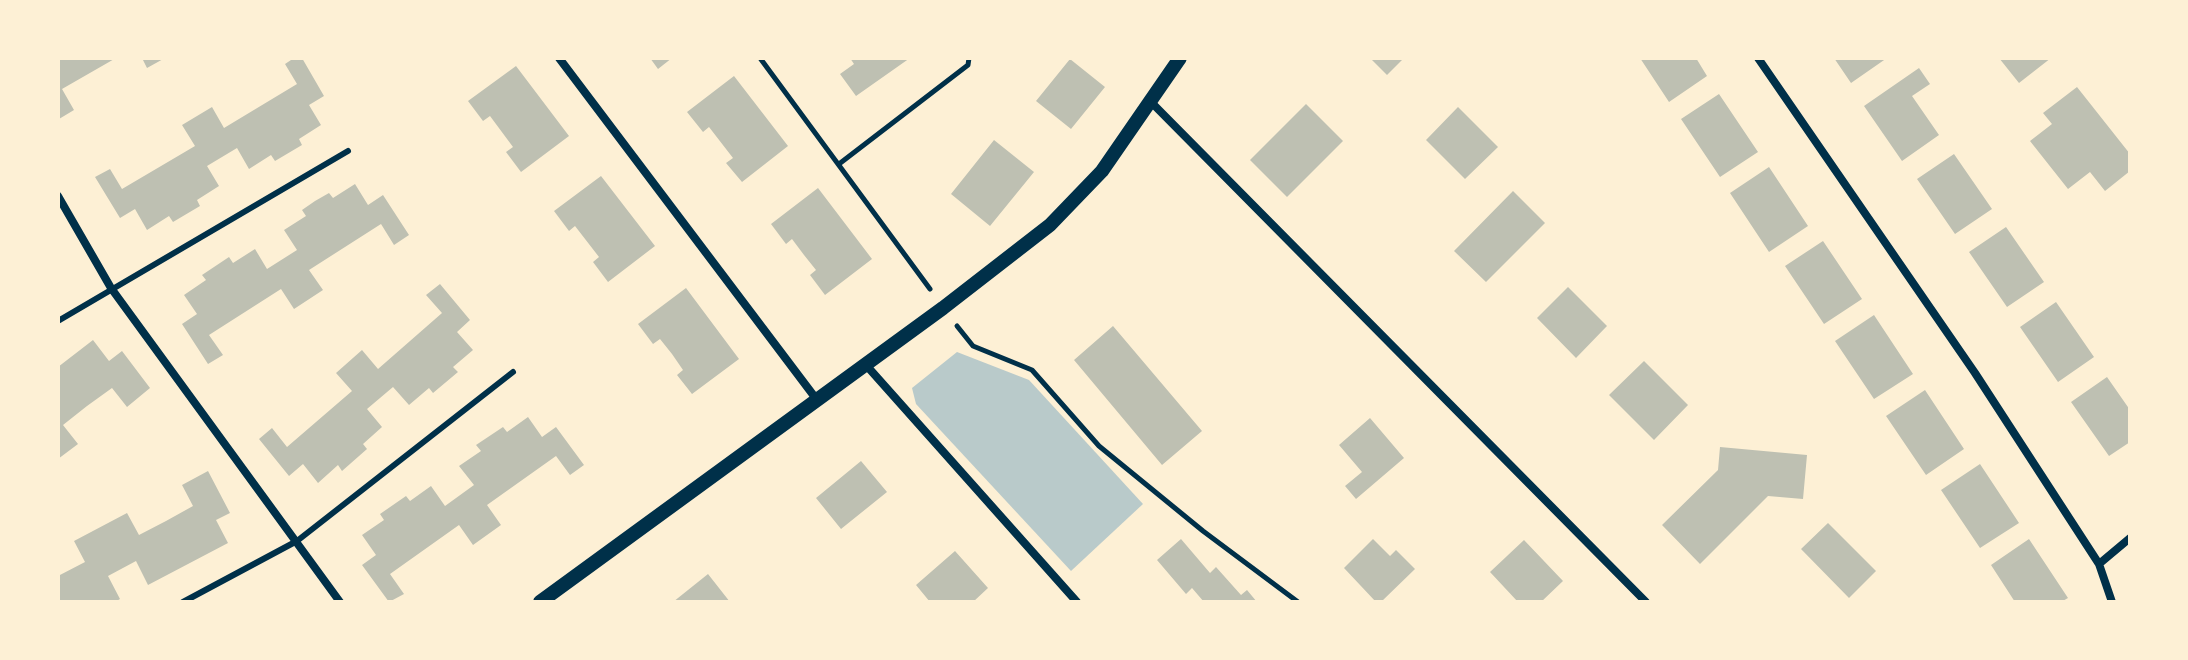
<!DOCTYPE html>
<html>
<head>
<meta charset="utf-8">
<style>
  body { margin:0 }
  #map { position:relative; width:2188px; height:660px; overflow:hidden; background:#fdf0d5; font-family:Lato,sans-serif }
  canvas { display:block }
  .frame { position:absolute; inset:0; border:60px solid #fdf0d5; pointer-events:none }
</style>
</head>
<body>
<div id="map">
<canvas width="2188" height="660"></canvas>
<div class="frame"></div>
</div>
<script>
const context = document.querySelector('canvas').getContext('2d');
context.lineJoin = 'round';
function fill(path, color) {
  context.fillStyle = color;
  context.fill(path, 'evenodd');
}
function stroke(path, color, width, dash) {
  context.strokeStyle = color;
  context.lineWidth = width;
  context.lineCap = dash ? 'butt' : 'round';
  context.setLineDash(dash || []);
  context.stroke(path);
}
fill(new Path2D(`
  M957,352L1029,380L1143,504L1071,571L916,404L912,388Z`), '#b9caca');
fill(new Path2D(`
  M58,58H116L62,89L74,110L59,119Z
  M142,58H165L147,68Z
  M294,58H302L324,96L309,105L321,125L299,139L302,145L275,161L271,155L249,169L237,148L207,166L219,186L197,200L200,206L173,222L169,216L147,230L135,209L120,218L95,177L110,169L122,189L195,146L182,125L212,107L224,128L297,84L285,64Z
  M650,58H672L658,69Z
  M850,58H910L856,96L840,74L854,64Z
  M1370,58H1404L1387,75Z
  M1640,58H1696L1707,76L1669,102Z
  M1834,58H1887L1851,83Z
  M1999,58H2051L2019,83Z
  M1070,59L1105,87L1071,129L1036,101Z
  M516,66L569,136L521,172L506,152L513,147L490,116L483,121L468,101Z
  M1919,68L1930,84L1912,96L1939,135L1902,161L1864,106Z
  M734,76L788,146L742,182L726,163L733,158L709,127L703,132L687,112Z
  M2077,87L2130,154V171L2105,191L2090,172L2068,189L2030,141L2052,124L2043,113Z
  M1719,94L1758,152L1720,177L1681,119Z
  M1306,104L1343,141L1287,197L1250,160Z
  M1458,107L1498,147L1465,179L1426,140Z
  M994,140L1034,172L990,226L951,194Z
  M1954,154L1992,209L1955,234L1917,179Z
  M1769,167L1808,226L1769,252L1730,193Z
  M601,176L655,246L608,282L593,262L599,257L575,226L569,231L554,211Z
  M355,184L368,205L383,195L409,235L394,245L381,224L309,270L323,290L294,309L281,289L209,335L223,355L208,364L182,324L197,314L184,295L206,280L202,275L229,257L233,263L255,249L267,269L297,250L284,230L306,216L302,210L315,201L329,193L333,198Z
  M818,188L872,259L825,295L810,275L816,270L804,255L792,239L786,244L771,224Z
  M1513,191L1545,223L1486,282L1454,251Z
  M2006,227L2044,282L2007,307L1969,252Z
  M1823,241L1862,299L1824,324L1785,266Z
  M440,284L470,320L457,332L473,350L453,367L458,372L433,393L429,388L409,405L393,387L367,409L382,427L363,444L367,449L342,471L338,465L318,483L303,464L289,476L259,439L272,428L287,447L352,391L336,373L362,350L378,369L442,313L426,295Z
  M1568,287L1607,326L1576,358L1537,318Z
  M686,288L739,359L692,394L677,375L683,370L672,354L660,339L653,344L638,324Z
  M2056,302L2094,357L2058,382L2020,327Z
  M1874,315L1913,374L1874,399L1835,341Z
  M1113,326L1202,431L1162,465L1074,360Z
  M93,340L109,361L122,351L150,388L127,407L112,388L87,406L63,425L78,444L58,459V367Z
  M1644,361L1688,405L1654,440L1609,395Z
  M2107,377L2130,410V442L2109,456L2071,402Z
  M1925,390L1964,449L1926,475L1886,416Z
  M528,417L542,437L556,427L584,465L570,475L556,456L487,505L501,525L473,545L459,525L390,574L404,594L389,602L362,565L376,555L362,535L384,520L380,514L406,496L410,501L431,486L445,506L474,485L459,466L481,451L476,445L503,427L507,432Z
  M1370,418L1404,458L1356,499L1345,486L1362,472L1339,445Z
  M1720,447L1807,455L1803,499L1768,496L1700,564L1662,525L1718,470Z
  M861,461L887,492L841,529L816,498Z
  M1980,464L2019,523L1980,548L1941,490Z
  M208,471L230,513L216,520L228,543L148,585L136,561L108,576L120,599L115,602H58V576L85,562L74,541L127,513L139,535L166,521L193,506L182,485Z
  M1828,523L1876,571L1849,598L1801,549Z
  M1181,539L1210,573L1216,567L1241,595L1247,590L1257,602H1204L1192,588L1186,594L1157,560Z
  M1373,539L1390,556L1396,550L1415,569L1381,602H1376L1344,568Z
  M2029,539L2068,598L2061,602H2015L1991,565Z
  M1524,540L1563,581L1541,602H1518L1490,572Z
  M955,551L988,588L973,602H930L916,585Z
  M708,574L730,602H673Z`), '#bec0b2');
stroke(new Path2D(`
  M760,58L930,289
  M839,164L968,65L969,58
  M957,326L973,346L1032,370L1099,446L1203,531L1298,602`), '#003049', 5);
stroke(new Path2D(`
  M58,321L348,151
  M183,602L297,541L513,372`), '#003049', 6);
stroke(new Path2D(`
  M559,58L817,400
  M1758,58L1975,373L2099,564L2112,602
  M1152,103L1646,602
  M58,196L111,288L340,602
  M866,365L1077,602
  M2099,564L2130,538`), '#003049', 8);
stroke(new Path2D(`
  M540,602L943,308L1050,225L1102,171L1180,58`), '#003049', 14);
</script>
</body>
</html>
